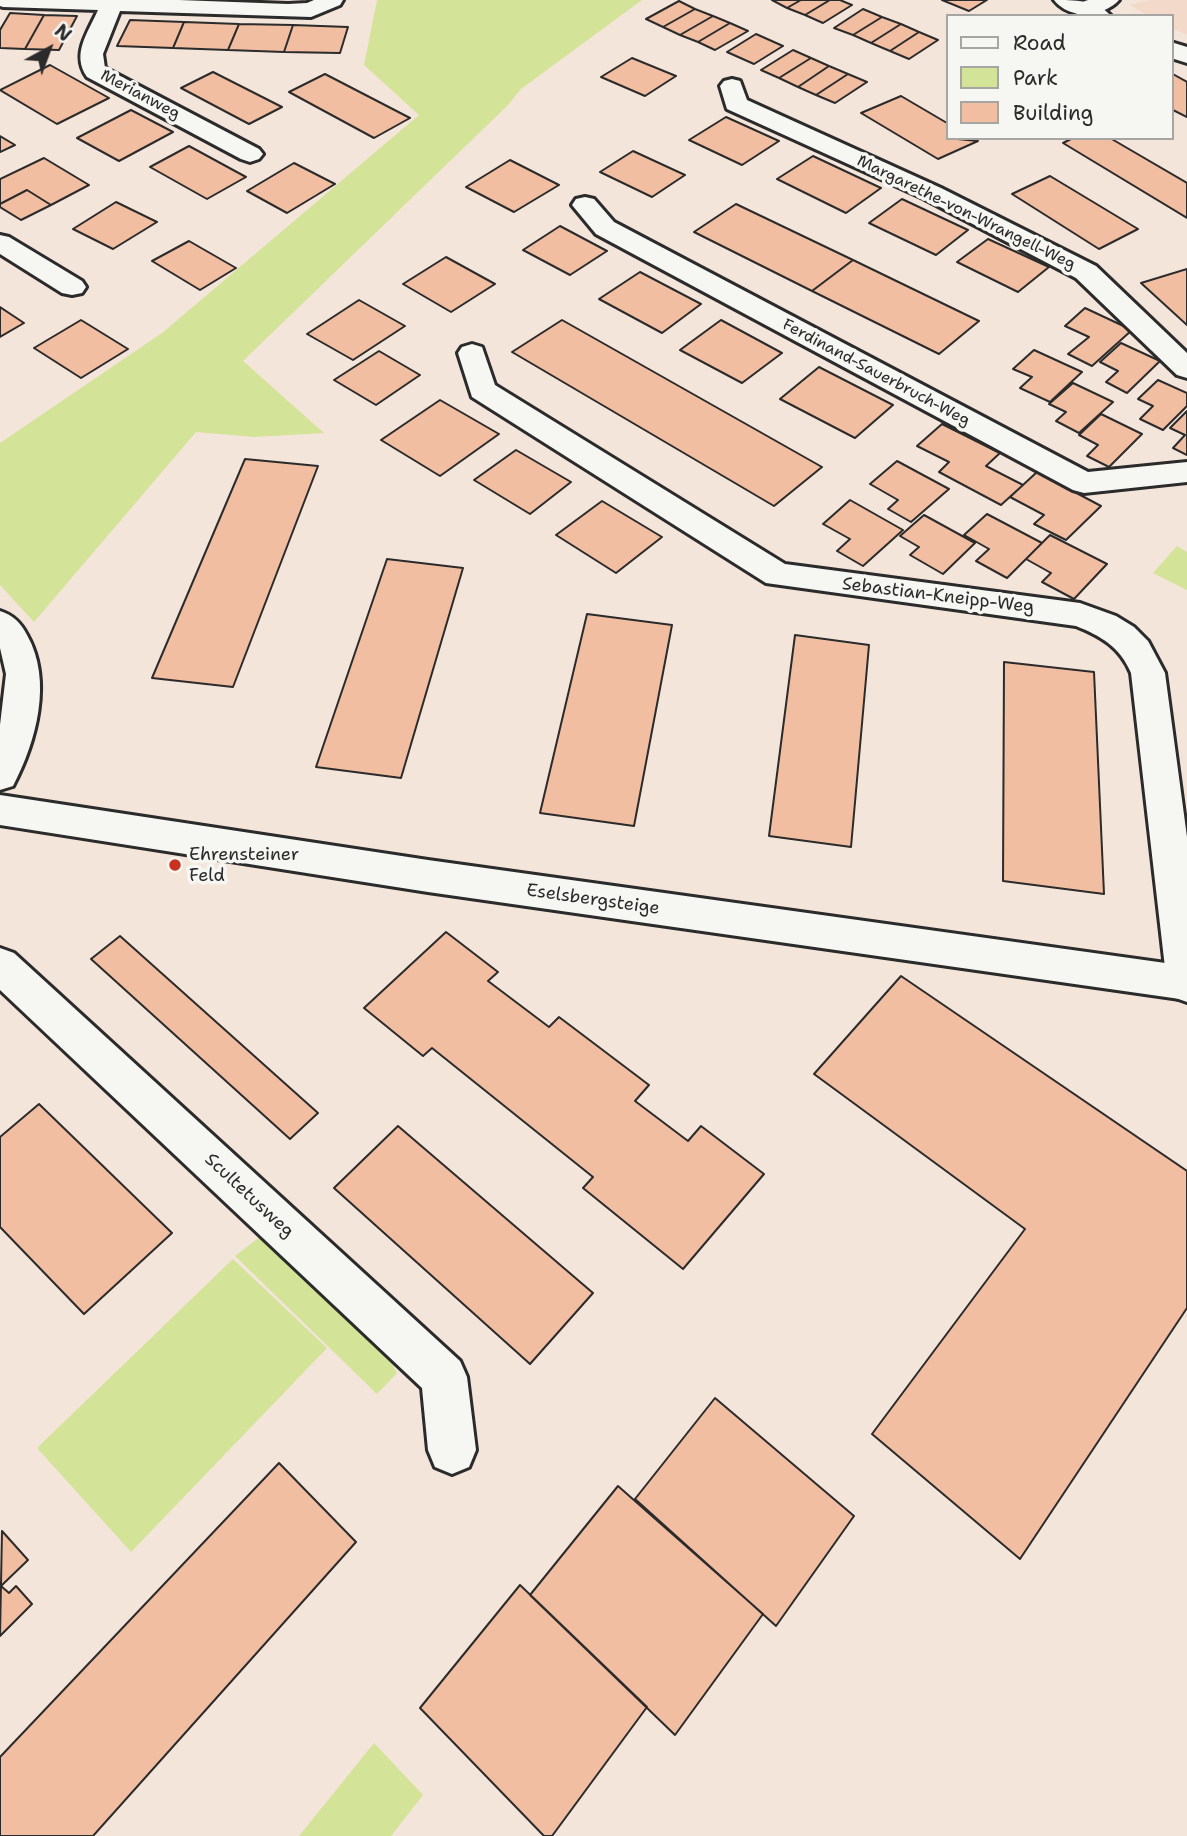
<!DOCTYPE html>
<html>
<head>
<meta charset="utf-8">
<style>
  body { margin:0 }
  #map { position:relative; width:1187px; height:1836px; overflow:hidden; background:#f4e5da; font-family:"Shantell Sans",sans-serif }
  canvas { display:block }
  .legend { position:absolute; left:946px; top:14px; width:228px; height:126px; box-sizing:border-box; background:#f6f6f2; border:2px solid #a5a5a2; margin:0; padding:9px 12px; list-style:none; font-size:21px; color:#2b2b2b }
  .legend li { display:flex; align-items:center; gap:14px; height:35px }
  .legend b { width:35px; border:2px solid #a5a5a2 }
  .north { position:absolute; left:14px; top:14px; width:70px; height:70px; -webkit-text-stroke:5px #f6f6f2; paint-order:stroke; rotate:41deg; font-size:19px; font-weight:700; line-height:28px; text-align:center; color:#2b2b2b }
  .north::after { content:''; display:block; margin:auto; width:24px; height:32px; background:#2b2b2b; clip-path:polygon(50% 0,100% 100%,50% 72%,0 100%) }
</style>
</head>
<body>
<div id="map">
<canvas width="1187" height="1836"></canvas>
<ul class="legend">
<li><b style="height:9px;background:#f6f6f2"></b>Road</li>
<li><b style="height:19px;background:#d3e397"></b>Park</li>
<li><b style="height:19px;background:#f1bea2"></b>Building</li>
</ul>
<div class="north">N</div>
</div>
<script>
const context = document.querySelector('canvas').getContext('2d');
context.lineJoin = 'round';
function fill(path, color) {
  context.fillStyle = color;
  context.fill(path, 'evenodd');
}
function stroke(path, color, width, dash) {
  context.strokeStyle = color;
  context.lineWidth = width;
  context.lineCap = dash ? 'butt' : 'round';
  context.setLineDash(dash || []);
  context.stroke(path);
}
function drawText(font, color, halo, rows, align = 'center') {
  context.font = font + ' "Shantell Sans",sans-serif';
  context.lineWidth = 7;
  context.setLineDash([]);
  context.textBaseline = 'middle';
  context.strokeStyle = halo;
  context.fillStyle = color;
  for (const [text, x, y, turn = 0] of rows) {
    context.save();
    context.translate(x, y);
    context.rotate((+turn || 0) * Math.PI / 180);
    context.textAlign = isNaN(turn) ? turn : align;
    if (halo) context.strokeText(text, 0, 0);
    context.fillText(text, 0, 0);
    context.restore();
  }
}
fill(new Path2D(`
  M1149,0H1187V35L1171,28V16H1149L1129,5Z`), '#f3d9c9');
fill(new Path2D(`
  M377,0H642L521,89L508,105L243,361L324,433L254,437L196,432L34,622L0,585V443L162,333L419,115L364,65Z
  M1177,546L1187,552V590L1153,573Z
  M269,1230L375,1331L397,1373L377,1394L235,1256Z
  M233,1259L327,1348L131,1552L37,1448Z
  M374,1743L423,1795L391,1836H299Z`), '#d3e397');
const building = new Path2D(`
  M772,0H801L787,8Z
  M801,0H830L805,15L787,8Z
  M830,0H840L852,5L823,23L805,15Z
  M942,0H987L969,11Z
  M679,1L695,9L663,27L646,19Z
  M695,9L713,16L680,35L663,27Z
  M863,9L882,17L853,35L834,28Z
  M10,13L44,15L25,49L0,48V30Z
  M44,15L77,16L59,50L25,49Z
  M713,16L730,23L698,42L680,35Z
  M882,17L901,24L871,43L853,35Z
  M130,20L184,22L173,48L117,46Z
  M184,22L239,24L228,50L173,48Z
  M730,23L748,31L715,50L698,42Z
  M239,24L293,25L284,52L228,50Z
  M901,24L919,32L890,51L871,43Z
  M293,25L348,27L340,53L284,52Z
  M919,32L938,40L909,59L890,51Z
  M756,34L783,46L754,64L727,52Z
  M793,50L811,58L779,78L761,70Z
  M632,58L676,76L645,96L601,77Z
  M811,58L829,66L798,87L779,78Z
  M50,65L109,98L57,124L0,90Z
  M829,66L848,74L816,95L798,87Z
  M213,72L282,107L249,124L181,88Z
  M1171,73L1187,82V117L1171,109Z
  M325,74L410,118L374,138L289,92Z
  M848,74L867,82L835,103L816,95Z
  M901,96L947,123V138L978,141L938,159L861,113Z
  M131,110L173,132L119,161L77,138Z
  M726,117L779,141L742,165L689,140Z
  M0,136L15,145L0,152Z
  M1073,138H1110L1187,183V218L1063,143Z
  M189,146L246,177L207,199L150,167Z
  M633,151L685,175L652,197L600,172Z
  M813,156L881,188L846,213L777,179Z
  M44,158L89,185L51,205L27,190L0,204V179Z
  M510,160L559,185L514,212L466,187Z
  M294,163L335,184L287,213L247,191Z
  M1050,176L1138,229L1099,249L1012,194Z
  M27,190L51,205L21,220L0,207V204Z
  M902,199L968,230L936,255L869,223Z
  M116,202L157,222L113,249L73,229Z
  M736,204L853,260L812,291L694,232Z
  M560,226L607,251L570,275L523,250Z
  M988,239L1049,267L1018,292L957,262Z
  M189,241L236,268L200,290L152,261Z
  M446,257L495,284L451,312L403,284Z
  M853,260L979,321L939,354L812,291Z
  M1187,269V325L1141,283Z
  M640,272L701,304L662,333L599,299Z
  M359,300L405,326L353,360L307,334Z
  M0,307L24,323L0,337Z
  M1085,308L1132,330L1092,366L1068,354L1089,337L1065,326Z
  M81,320L128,349L81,378L34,348Z
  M562,320L822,467L774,506L512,352Z
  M721,320L782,353L742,383L680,350Z
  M1121,343L1160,361L1127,393L1106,382L1118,371L1100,362Z
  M1034,350L1082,372L1050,402L1020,388L1032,377L1013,369Z
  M379,351L420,375L376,405L334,380Z
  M819,367L893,405L855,438L780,399Z
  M1158,380L1187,393V406L1163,430L1140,419L1153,406L1138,399Z
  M1073,383L1113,402L1079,433L1056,421L1066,412L1049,404Z
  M440,400L499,434L440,476L381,440Z
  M1187,411V455L1173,448L1185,435L1170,428Z
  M1101,414L1142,434L1109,467L1087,456L1098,445L1079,435Z
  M942,424L1000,453L986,466L1023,485L1001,505L939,472L949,462L917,446Z
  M516,450L571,482L530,514L474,480Z
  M245,459L318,466L233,687L152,678Z
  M897,461L949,489L911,522L888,509L898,500L870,484Z
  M1037,472L1101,506L1066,540L1034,524L1044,515L1010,497Z
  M850,500L903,530L863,566L837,551L850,539L823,524Z
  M602,501L662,537L616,573L556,535Z
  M987,514L1042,543L1007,578L976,561L989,549L964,535Z
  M924,515L975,543L943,574L910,555L919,547L900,536Z
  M1050,535L1107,564L1074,599L1042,582L1051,573L1026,559Z
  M387,559L463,568L401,778L316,767Z
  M587,614L672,625L634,826L540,813Z
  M795,635L869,645L851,847L769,836Z
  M1004,662L1094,672L1104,894L1003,881Z
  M446,932L498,972L488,981L549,1027L559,1017L649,1085L635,1101L688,1141L701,1126L764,1174L683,1269L583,1188L593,1177L432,1048L423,1056L364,1008Z
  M120,936L318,1113L290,1139L91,959Z
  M901,976L1187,1171V1308L1020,1559L872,1434L1025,1229L814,1074Z
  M39,1104L172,1233L84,1314L0,1227V1137Z
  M398,1126L593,1293L530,1364L334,1188Z
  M715,1398L854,1516L776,1626L635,1499Z
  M279,1463L356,1542L93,1836H0V1757Z
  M618,1486L763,1614L675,1735L530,1595Z
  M2,1531L28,1560L1,1586L9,1593L16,1586L32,1604L0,1636Z
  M520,1585L647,1707L552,1836H544L420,1708Z`);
fill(building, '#f1bea2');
stroke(building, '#2b2b2b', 2);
const minor = new Path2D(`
  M0,0H179L288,4L307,3L314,0H343L340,5L311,17L120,11L103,54L105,68L259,149L263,154L259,159L250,162L241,159L87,77C71,54 88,33 98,10L3,7L0,6Z
  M1088,0H1119C1111,10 1090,17 1077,14L1074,9L1077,4Z
  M732,79L740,81L747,100L941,188L1096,266L1187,353V378L1177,375L1076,278L923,198L727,109L720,86L724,81Z
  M585,197L594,199L614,222L1088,472L1187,462V482L1084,493L1073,490L596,234L572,205L576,199Z
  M0,235L9,237L82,281L86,287L82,293L72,295L62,293L0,254Z
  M472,344L482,347L495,385L785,564L1080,603L1116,616L1134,627L1148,641L1165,673L1187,837V1002L1173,997L1167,985L1131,673C1120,647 1101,636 1076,626L766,583L472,397L458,353L462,347Z
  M0,611C13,615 21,623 27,635C53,681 36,742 13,786L0,790V725L6,674L0,648Z
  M0,948L14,953L460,1361L467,1377L476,1450L469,1467L452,1474L435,1467L428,1450L422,1388L0,990Z`);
const tertiary = new Path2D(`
  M1054,0C1073,0 1098,0 1111,16C1092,16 1067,17 1054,0Z
  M1171,42L1187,47V63L1171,58Z
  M0,795L428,860L1187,966V1000L428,892L0,825Z`);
stroke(minor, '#2b2b2b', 6);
stroke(tertiary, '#2b2b2b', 6);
fill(minor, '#f6f6f2');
fill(tertiary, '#f6f6f2');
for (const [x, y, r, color] of [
  [175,865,7,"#c8321e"]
]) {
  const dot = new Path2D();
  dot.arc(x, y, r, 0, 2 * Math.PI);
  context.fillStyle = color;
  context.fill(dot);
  stroke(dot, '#f6f6f2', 2.5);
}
drawText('16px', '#2b2b2b', '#f6f6f2', [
  ["Merianweg",140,95,28],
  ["Margarethe-von-Wrangell-Weg",966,213,26],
  ["Ferdinand-Sauerbruch-Weg",876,373,28]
]);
drawText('18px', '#2b2b2b', '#f6f6f2', [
  ["Sebastian-Kneipp-Weg",938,596,7],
  ["Eselsbergsteige",593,900,8],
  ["Scultetusweg",249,1196,43]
]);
drawText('18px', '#2b2b2b', '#f6f6f2', [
  ["Ehrensteiner",189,855],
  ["Feld",189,876]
], 'left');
</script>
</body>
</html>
